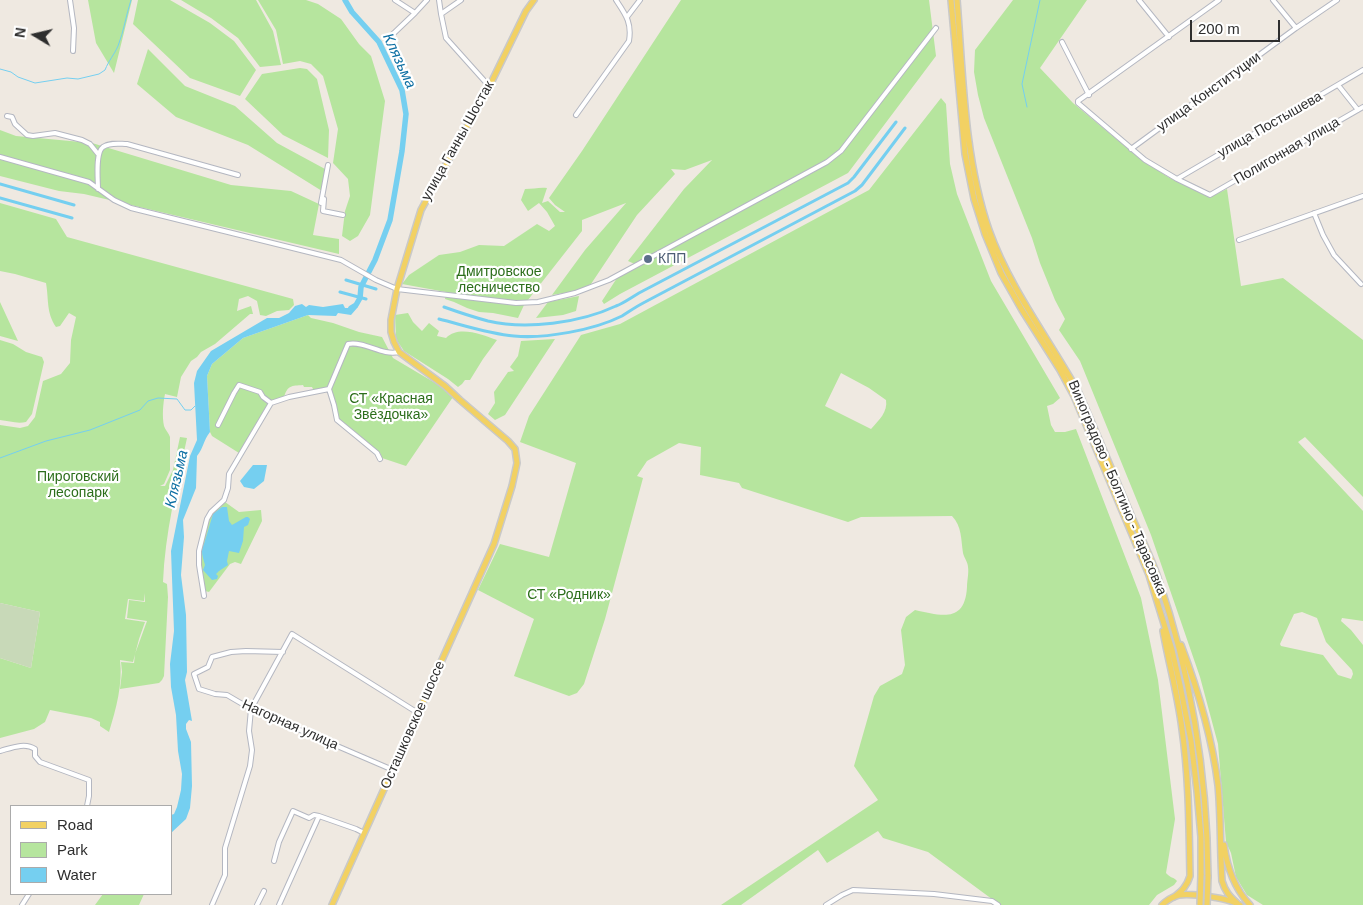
<!DOCTYPE html>
<html>
<head>
<meta charset="utf-8">
<style>
  body { margin:0 }
  #map { position:relative; width:1363px; height:905px; overflow:hidden; background:#efe9e1; font-family:Arial,sans-serif }
  canvas { display:block }
  .legend { position:absolute; left:10px; top:805px; width:162px; height:90px; box-sizing:border-box; background:#fff; border:1px solid #ababab; margin:0; padding:6px 9px; list-style:none; font-size:15px; color:#2e2e2e }
  .legend li { display:flex; align-items:center; gap:10px; height:25px }
  .legend b { width:25px; border:1px solid #ababab }
  .north { position:absolute; left:10px; top:10px; width:50px; height:50px; -webkit-text-stroke:4px #fff; paint-order:stroke; rotate:279deg; font-size:14px; font-weight:700; line-height:20px; text-align:center; color:#2e2e2e }
  .north::after { content:''; display:block; margin:auto; width:18px; height:22px; background:#2e2e2e; clip-path:polygon(50% 0,100% 100%,50% 72%,0 100%) }
  .scale { position:absolute; left:1190px; top:20px; width:90px; height:22px; box-sizing:border-box; border:2px solid #2e2e2e; border-top:0; padding-left:6px; font-size:15px; line-height:18px; white-space:nowrap; color:#2e2e2e; -webkit-text-stroke:4px #fff; paint-order:stroke }
</style>
</head>
<body>
<div id="map">
<canvas width="1363" height="905"></canvas>
<ul class="legend">
<li><b style="height:6px;background:#f2d163"></b>Road</li>
<li><b style="height:14px;background:#b6e59e"></b>Park</li>
<li><b style="height:14px;background:#75cff0"></b>Water</li>
</ul>
<div class="north">N</div>
<div class="scale">200 m</div>
</div>
<script>
const context = document.querySelector('canvas').getContext('2d');
context.lineJoin = 'round';
function fill(path, color) {
  context.fillStyle = color;
  context.fill(path, 'evenodd');
}
function stroke(path, color, width, dash) {
  context.strokeStyle = color;
  context.lineWidth = width;
  context.lineCap = dash ? 'butt' : 'round';
  context.setLineDash(dash || []);
  context.stroke(path);
}
function drawText(font, color, halo, rows, align = 'center') {
  context.font = font + ' Arial,sans-serif';
  context.lineWidth = 4.5;
  context.setLineDash([]);
  context.textBaseline = 'middle';
  context.strokeStyle = halo;
  context.fillStyle = color;
  for (const [text, x, y, turn = 0] of rows) {
    context.save();
    context.translate(x, y);
    context.rotate((+turn || 0) * Math.PI / 180);
    context.textAlign = isNaN(turn) ? turn : align;
    if (halo) context.strokeText(text, 0, 0);
    context.fillText(text, 0, 0);
    context.restore();
  }
}
fill(new Path2D(`
  M88,0H132L114,73L96,43Z
  M138,0H170L210,23L234,41L256,70L240,96L190,78L133,24Z
  M181,0H256L273,31L281,65L260,67L238,38L211,18Z
  M258,0H306L318,4L341,19L359,44L371,56L385,101L370,215L358,236L350,241L342,236L345,211L350,196L348,179L333,163L338,129L323,76L311,64L300,61L283,64L276,30Z
  M681,0H929L936,56L848,173L620,294L604,304L602,301L617,278L639,266L628,261L684,189L712,160L685,170L671,169L675,174L637,215L591,284L576,291L552,295L585,250L626,203L582,220V231L524,305L518,318L493,313L479,312L467,308L454,302L445,299L446,292L402,284L409,275L439,255L460,252L479,245L504,246L537,224L549,231L555,226L547,212L539,203L528,211L521,200L525,189C533,189 540,187 547,188L542,203L548,201L560,212H565L555,205L549,198L582,151Z
  M1013,0H1087L1040,68L1073,103L1138,157L1168,177L1210,197L1227,189L1241,286L1283,278L1363,340V497L1305,437L1298,442L1363,511V621L1342,618L1341,621L1351,630L1363,645V905H1263L1247,895L1236,877L1231,853L1226,842L1218,744L1200,677L1151,535L1080,361L1059,330L1065,319L1055,300L1040,263L1032,238L984,118L978,95L974,72L975,50ZM1302,612L1317,618L1326,642L1352,670L1353,674L1351,679L1338,675L1323,655L1281,646L1280,644L1294,614Z
  M148,49L185,86L235,106L277,143L325,169L322,191L248,145L176,117L137,84Z
  M300,68L307,69L317,79L329,130L328,158L283,135L245,99L262,74Z
  M941,98L946,104L950,164L957,194L991,281L1060,398L1053,404L1047,406L1051,425L1055,432H1065L1076,429L1141,598L1158,680L1175,819L1166,873C1170,878 1174,877 1177,881L1174,885L1157,895L1149,905H1000L928,852L883,838L878,831L827,863L818,850L741,905H721L878,800L854,766L874,696L880,686L902,674L905,665L901,630L906,617L915,610C942,616 965,623 967,587C967,581 969,573 968,567C968,562 964,558 963,553C961,540 962,526 952,516L861,517L848,522L742,488L739,483L700,475L701,447L679,443L647,461L637,476L643,478L605,619L584,684L577,693L569,696L514,676L534,619L478,590L500,544L549,557L576,463L520,442L529,416L581,335L620,324L869,190ZM841,373L869,388L886,400C888,412 879,420 871,429L825,406Z
  M0,130L16,136L92,143L231,185L291,191L319,204L313,235L339,239V254L84,194L59,191L0,176Z
  M0,203L56,219L67,237L293,299L294,305L289,310L277,311L266,316L260,315L257,301L248,296L239,299L237,311L251,306L253,314H250L215,344L201,352L197,357L191,361L181,377L177,397L165,394C163,404 162,416 164,426C165,430 169,433 170,437V470L164,484L160,486H165L173,470L180,437L187,438C177,485 165,533 163,582L167,584L168,597L164,676L162,680L159,683L120,689L122,672L121,662L134,663L135,654L147,621L127,618L129,600L145,602V593L144,601L128,599L125,619L145,622L139,639L133,662L120,660C123,684 116,709 109,732L100,726V722L91,718L50,710L45,722L34,729L0,738V658L31,668L40,612L0,603V425L20,428L28,426L35,417L43,381L61,374L70,363L71,340L76,317L69,313L60,326L56,327C46,312 49,300 46,283L15,274L0,271Z
  M579,296L576,311L563,315L536,318L548,302Z
  M0,302L18,341L0,336Z
  M408,313L413,322L422,331L429,323L439,331L437,336L446,338C459,325 482,335 497,340L483,359L470,380H465L462,384L458,387L448,379L404,351L396,339L395,315Z
  M308,315L311,318L333,323L359,332L382,337L393,358L442,387L453,397L406,466L382,458L380,453L378,451L368,444L338,419L332,392V384L330,382L327,387L314,391L312,387H304L303,385C291,386 288,385 284,397L269,402L239,453L212,436L210,432L207,376L212,364L243,338Z
  M555,339L505,415L495,420L488,414L495,403L494,392L508,372L514,371L510,367L518,356L521,341Z
  M0,340L13,344L26,352L42,357L44,362L32,414L26,422C17,424 9,421 0,420Z
  M225,502L239,512L261,510L262,521L241,564L235,562L230,564L209,592L205,591L201,572L200,551L208,518L215,508Z
  M103,894H144L139,905H95Z`), '#b6e59e');
fill(new Path2D(`
  M0,603L40,612L31,668L0,658Z`), '#c8d9b8');
fill(new Path2D(`
  M355,303L358,307L351,315L338,313L336,316L308,315L243,338L212,364L207,376L210,432C203,441 204,447 197,456L196,488L183,520L184,537L181,575L186,615L187,672L185,680L192,721L189,720L186,724V729L191,742L192,786L190,808L186,819L171,833V815L174,814L177,807L181,790L182,774L178,751L176,715L171,687L170,664L174,631L171,551L190,456L197,440L194,383L197,371L211,351L267,318H279L289,313L295,306L302,304L306,307L309,305L323,307L343,304L345,308H348Z
  M253,465H267L264,481L254,489L244,487L240,481Z
  M222,507H227L229,521L232,525L246,517H248L250,519L248,525L244,527L243,541L239,553L229,551L227,561L228,565L219,571L216,574L218,576L217,579L212,580L203,570L205,565C203,558 200,550 204,544L213,514Z`), '#75cff0');
stroke(new Path2D(`
  M0,69L11,72L18,77L35,83L67,78L78,79L99,74L105,70C109,60 114,55 118,46C124,31 126,15 131,0
  M1027,107L1022,84L1040,0
  M0,458L46,441L90,430L140,410L148,401L158,398L177,399L185,410H191L195,406`), '#75cff0', 1);
stroke(new Path2D(`
  M0,184L74,205
  M0,198L72,218
  M346,280L376,289
  M340,292L366,299
  M444,307C458,312 473,317 488,321C526,330 580,323 616,306C624,303 632,297 639,293L848,183L854,177L896,122
  M439,319C463,325 489,334 514,336C545,339 594,330 622,316C630,311 637,306 645,302L855,191L862,185L905,128`), '#75cff0', 3);
stroke(new Path2D(`
  M345,0L352,12L379,42L402,90L406,114L402,151L390,220L375,260L361,287L360,298L356,305L351,308`), '#75cff0', 5.5);
const minor = new Path2D(`
  M70,0L74,28L73,51
  M395,0L415,13L427,0
  M439,0L441,14L461,0
  M1139,0L1169,37
  M1219,0L1078,101V103L1145,160L1177,179L1210,195L1363,107
  M1273,0L1296,28
  M441,14L446,38L489,86
  M627,17L640,0
  M393,34L415,13
  M1062,42L1089,95
  M1338,85L1358,110
  M576,115L629,41C632,23 626,15 616,0
  M7,116L12,117L15,124L27,135L33,136L55,133L82,140L90,144L98,154
  M1131,149L1296,28L1337,0
  M0,157L89,182L114,200L131,208L341,260L376,280L397,289L516,303L538,302L575,293L609,280L827,162L841,151L936,28
  M1177,179L1363,70
  M98,189C98,179 95,153 103,147C110,142 120,144 127,144L238,175
  M324,199L323,211L343,215
  M321,203L328,165
  M1314,213L1323,235L1334,255L1361,284
  M1239,240L1363,196
  M218,425L234,393L239,385L260,392L263,397L271,403L289,397L329,389
  M380,459L377,453L337,420L334,405L329,389L348,344C366,341 381,356 399,352
  M204,596L199,565V551L207,519L211,512L224,500L228,488L229,474L271,403
  M283,652L246,651L231,652L212,657L208,667L194,674L199,689L215,694L227,695L251,709L393,770
  M0,751C11,748 25,742 35,749V756L40,762L89,780V796L87,806
  M274,861L279,842L293,811L309,818L314,815L319,816L356,829L364,833
  M22,905L29,894
  M212,905L225,875V848L250,766L252,750L249,731L251,709L292,634L418,713
  M257,905L264,891
  M279,905L319,816
  M826,905L842,895L853,890L934,894L992,901L998,905`);
const major = new Path2D(`
  M951,0L965,154L974,199L985,234L1001,273L1022,310L1060,370L1074,396L1149,575L1172,650L1180,685L1191,741L1197,791L1201,837V875
  M957,0C963,75 964,158 989,230C1010,289 1049,339 1079,393C1097,434 1114,475 1131,515C1140,536 1151,557 1158,578C1191,674 1207,774 1208,876
  M1163,631C1169,664 1178,696 1182,729C1189,778 1189,827 1190,876C1187,886 1182,891 1174,897
  M1181,645C1198,690 1212,737 1218,785C1221,817 1220,849 1222,881C1225,891 1229,896 1237,903
  M1224,845C1227,867 1234,888 1250,905
  M332,905L494,544L512,486L517,463L515,449L508,441L460,400L445,386L399,352L394,342L391,332V320L397,289L421,210L491,83L526,11L534,0
  M1162,905C1167,900 1172,897 1179,895C1191,893 1229,898 1240,905`);
stroke(minor, '#b4b7c1', 6);
stroke(major, '#c9c9c9', 8);
stroke(minor, '#fff', 4);
stroke(major, '#f2d163', 5);
const majorBridge = new Path2D(`
  M1200,905L1201,875
  M1207,905L1208,876`);
stroke(majorBridge, '#c9c9c9', 8, []);
stroke(majorBridge, '#f2d163', 5);
for (const [x, y, r, color] of [
  [648,259,5,"#5c6f8a"]
]) {
  const dot = new Path2D();
  dot.arc(x, y, r, 0, 2 * Math.PI);
  context.fillStyle = color;
  context.fill(dot);
  stroke(dot, '#fff', 2);
}
drawText('14px', '#2e2e2e', '#fff', [
  ["улица Конституции",1209,92,-36],
  ["улица Постышева",1270,125,-30],
  ["улица Ганны Шостак",458,141,-61],
  ["Полигонная улица",1287,151,-30],
  ["Виноградово - Болтино - Тарасовка",1117,488,67],
  ["Нагорная улица",290,725,24],
  ["Осташковское шоссе",413,725,-66]
]);
drawText('14px', '#4e5e75', '#fff', [
  ["КПП",658,259]
], 'left');
drawText('14px', '#2c6e1b', '#fff', [
  ["Дмитровское",499,272],
  ["лесничество",499,288],
  ["СТ «Красная",391,399],
  ["Звёздочка»",391,415],
  ["Пироговский",78,477],
  ["лесопарк",78,493],
  ["СТ «Родник»",569,595]
]);
drawText('italic 15px', '#0d6fa3', '#fff', [
  ["Клязьма",399,61,65],
  ["Клязьма",177,479,-77]
]);
</script>
</body>
</html>
